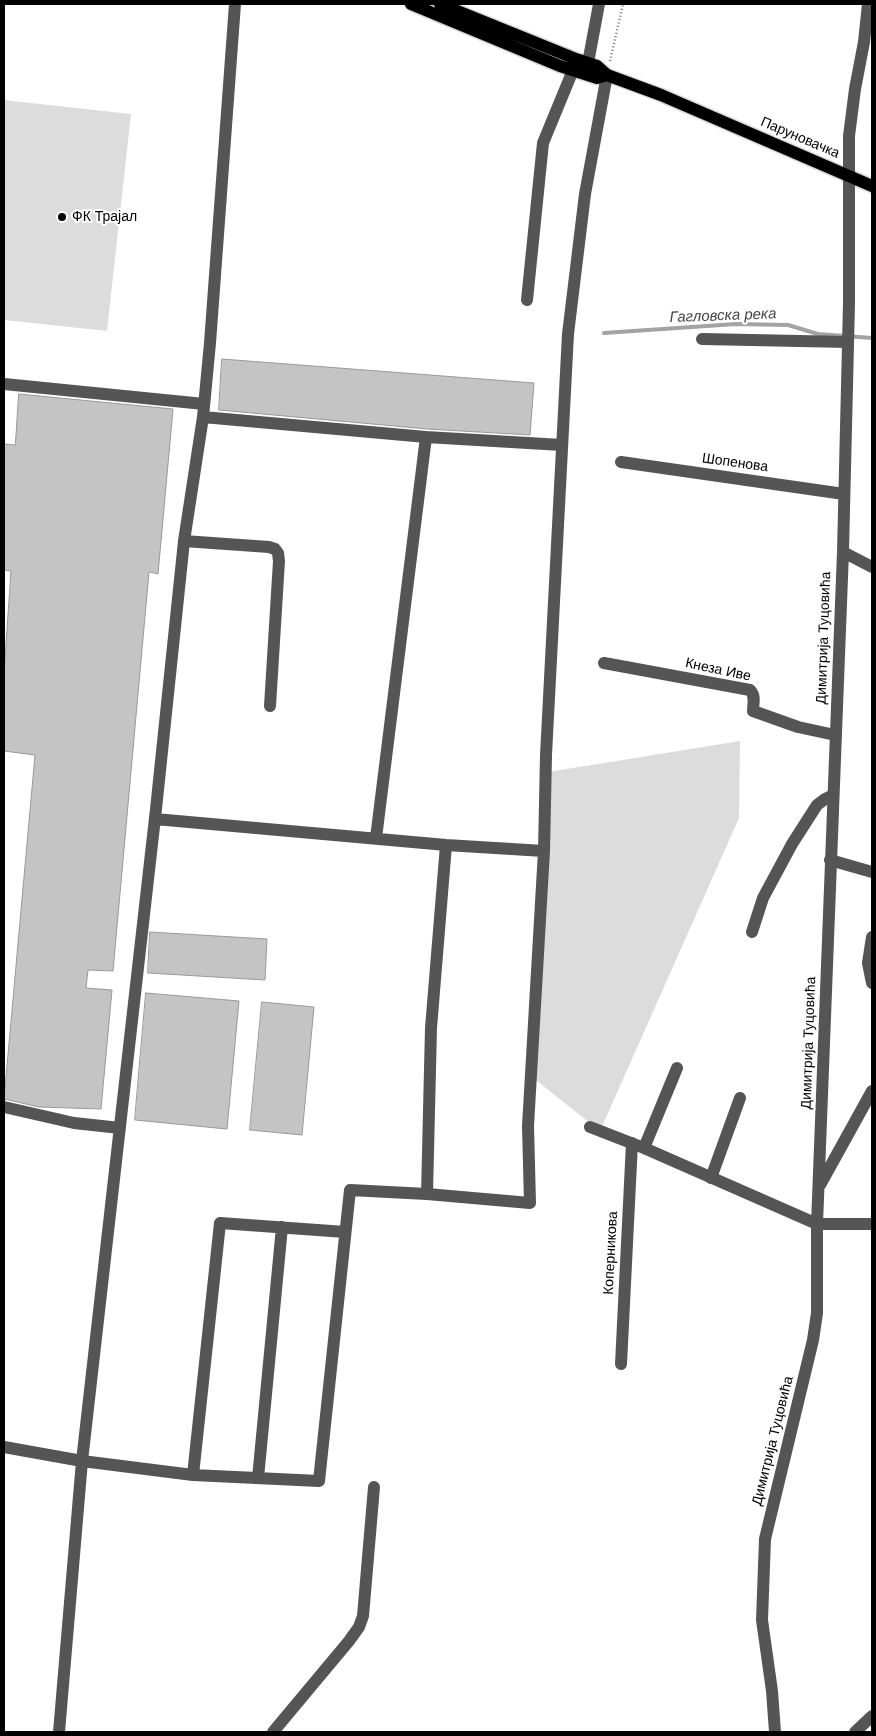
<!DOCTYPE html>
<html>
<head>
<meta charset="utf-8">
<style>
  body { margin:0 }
  #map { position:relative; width:876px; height:1736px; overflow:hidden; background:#fff; font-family:Helvetica,sans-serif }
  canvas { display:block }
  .frame { position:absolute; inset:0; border:5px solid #000; pointer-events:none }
</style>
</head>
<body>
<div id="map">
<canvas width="876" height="1736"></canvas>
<div class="frame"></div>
</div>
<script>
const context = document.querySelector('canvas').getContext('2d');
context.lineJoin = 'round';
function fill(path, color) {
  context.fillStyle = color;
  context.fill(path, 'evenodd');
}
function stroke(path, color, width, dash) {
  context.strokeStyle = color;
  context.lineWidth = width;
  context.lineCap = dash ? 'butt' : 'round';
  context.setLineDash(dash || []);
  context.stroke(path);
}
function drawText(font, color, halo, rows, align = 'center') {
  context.font = font + ' Helvetica,sans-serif';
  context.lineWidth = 4;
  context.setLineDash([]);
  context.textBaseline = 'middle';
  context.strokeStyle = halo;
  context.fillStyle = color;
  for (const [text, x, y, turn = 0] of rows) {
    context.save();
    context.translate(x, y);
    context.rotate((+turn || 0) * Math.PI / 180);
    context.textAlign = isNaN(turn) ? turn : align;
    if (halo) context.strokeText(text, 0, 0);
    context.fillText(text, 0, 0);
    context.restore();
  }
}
fill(new Path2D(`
  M4,100L131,114L107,331L4,320Z
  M740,741L739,818L600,1131L532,1077L548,772Z`), '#dcdcdc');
stroke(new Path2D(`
  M604,333L736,324L788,325L818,334L872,338`), '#a3a3a3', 4);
const building = new Path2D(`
  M222,359L534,383L530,435L427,429L219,410Z
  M19,394L173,409L158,574L149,572L113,971L88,970L86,988L112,990L101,1109L39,1107L4,1099L35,755L4,751V673L11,571L4,570V444L15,445Z
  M150,932L267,939L265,980L148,973Z
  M146,993L239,1001L227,1129L135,1120Z
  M262,1002L314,1007L302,1135L250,1130Z`);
fill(building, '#c4c4c4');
stroke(building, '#999', 1);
const major = new Path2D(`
  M411,4L560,66L597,78L607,75
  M440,4L576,59L597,66L607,75L661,95L872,186`);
stroke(major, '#dbdbdb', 15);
stroke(new Path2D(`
  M610,61L623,4`), '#777', 2.5, [1, 2.5]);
stroke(new Path2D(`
  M235,4L210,343L203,417L184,541L156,809L82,1461L193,1475L319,1481L350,1190L427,1194
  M588,63L599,4
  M527,300L543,143L571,75L575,62
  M702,339L848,342
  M4,384L204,404
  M203,417L426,437L562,445
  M621,462L844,494
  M184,541L269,547L275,549L278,553L279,561L270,706
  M843,552L872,567
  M604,663L750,690C756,696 753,703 753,711L798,727L835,735
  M155,819L446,845L544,851
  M376,838L426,437
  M446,845L431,1028L427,1194L530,1203L528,1126L544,851L546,755L568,334L585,194L607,75
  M830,860L872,872
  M752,932L763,898L792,844L817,805L825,799L833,795
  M872,937L868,963L872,983
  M4,1107L74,1123L120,1128
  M590,1127L644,1148L817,1224H872
  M644,1148L677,1068
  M711,1178L740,1098
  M820,1185L872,1091
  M621,1364L632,1143
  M4,1447L82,1461L59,1732
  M193,1475L220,1223L345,1232
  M258,1478L282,1227
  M273,1732L349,1641L359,1627L363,1616L374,1487
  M775,1732L772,1691L762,1620L765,1539L813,1340L817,1313V1224L843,552L849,303V136L855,89L864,42L868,4
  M855,1732L872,1716`), '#555', 12);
stroke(major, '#000', 12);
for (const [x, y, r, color] of [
  [62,217,5,"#000"]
]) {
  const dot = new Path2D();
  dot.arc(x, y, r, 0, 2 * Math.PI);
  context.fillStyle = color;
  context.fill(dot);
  stroke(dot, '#fff', 2);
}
drawText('14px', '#000', '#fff', [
  ["Паруновачка",800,138,23],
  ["Шопенова",735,463,8],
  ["Димитрија Туцовића",824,638,-88],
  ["Кнеза Иве",718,670,12],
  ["Димитрија Туцовића",809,1043,-88],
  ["Коперникова",611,1253,-87],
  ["Димитрија Туцовића",773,1441,-76]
]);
drawText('14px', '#000', '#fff', [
  ["ФК Трајал",72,217]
], 'left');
drawText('italic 15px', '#444', '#fff', [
  ["Гагловска река",723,316,-2]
]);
</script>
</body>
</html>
